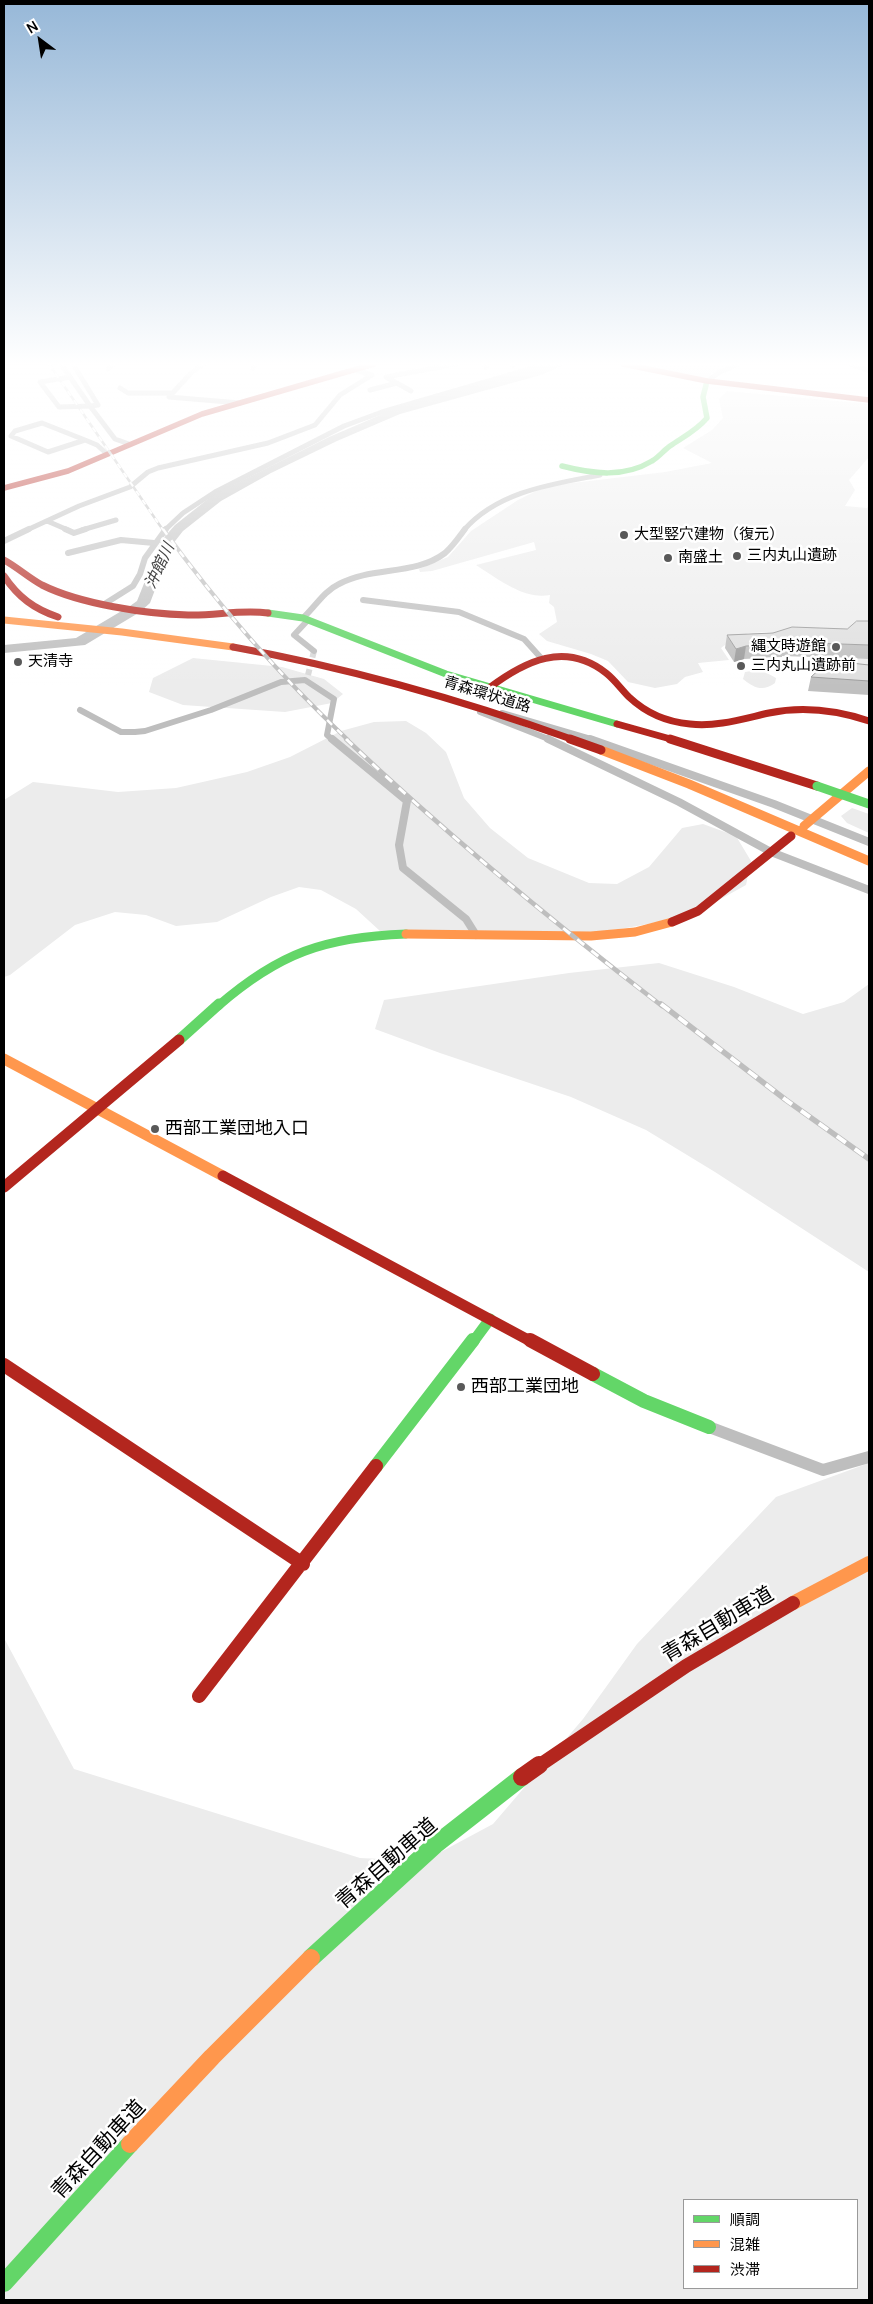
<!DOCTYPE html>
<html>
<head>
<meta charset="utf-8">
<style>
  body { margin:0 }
  #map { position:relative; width:873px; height:2304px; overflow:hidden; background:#fff; font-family:Manrope,"Noto Sans JP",sans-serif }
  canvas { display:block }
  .frame { position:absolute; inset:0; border:5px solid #000; pointer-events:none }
  .legend { position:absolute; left:683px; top:2199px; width:175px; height:90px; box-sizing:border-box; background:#fff; border:1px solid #999; margin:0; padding:6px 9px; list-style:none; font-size:15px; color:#000 }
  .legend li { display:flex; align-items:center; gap:10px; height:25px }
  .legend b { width:25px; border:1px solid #999 }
  .north { position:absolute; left:15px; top:15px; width:50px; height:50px; -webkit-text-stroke:4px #fff; paint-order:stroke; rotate:329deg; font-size:14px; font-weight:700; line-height:20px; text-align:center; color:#000 }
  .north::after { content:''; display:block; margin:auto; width:18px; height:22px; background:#000; clip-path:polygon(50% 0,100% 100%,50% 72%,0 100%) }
</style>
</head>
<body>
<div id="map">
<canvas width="873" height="2304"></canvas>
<div class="frame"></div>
<ul class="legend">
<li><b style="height:6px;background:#63d668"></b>順調</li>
<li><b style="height:6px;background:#ff974d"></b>混雑</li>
<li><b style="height:6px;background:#b3261e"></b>渋滞</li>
</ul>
<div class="north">N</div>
</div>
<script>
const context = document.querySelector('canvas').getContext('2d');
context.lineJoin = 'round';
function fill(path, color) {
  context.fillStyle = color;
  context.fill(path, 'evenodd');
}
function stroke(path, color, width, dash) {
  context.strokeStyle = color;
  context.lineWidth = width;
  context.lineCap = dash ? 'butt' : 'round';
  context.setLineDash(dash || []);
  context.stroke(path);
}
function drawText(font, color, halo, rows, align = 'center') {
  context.font = font + ' Manrope,"Noto Sans JP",sans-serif';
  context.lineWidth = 5;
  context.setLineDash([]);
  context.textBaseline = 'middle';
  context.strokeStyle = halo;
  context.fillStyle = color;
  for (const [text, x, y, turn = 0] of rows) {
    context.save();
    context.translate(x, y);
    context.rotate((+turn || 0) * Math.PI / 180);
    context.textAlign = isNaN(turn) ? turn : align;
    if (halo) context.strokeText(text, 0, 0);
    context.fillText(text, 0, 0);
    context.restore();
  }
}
fill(new Path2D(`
  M632,364H735L711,374L705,380Z
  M727,391L869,404V457L849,480L855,490L845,506L867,508L869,506V634L795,638L771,632L749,633L733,639L721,648L729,660L698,663L703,672L685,677L677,684L655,688L628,682L608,661L591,654L547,641L539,634L557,622L554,607L549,603L550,595C524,600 498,579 476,565L536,550L534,542L432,571L420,572L419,569L448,557L471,531L518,500L536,491L556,485L665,472L712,463L683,448L712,430L723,418L719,399Z
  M819,657L869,659V680L845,673Z
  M193,658L282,667L324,679L343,694L332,703L285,712L183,705L149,692L153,678Z
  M758,670L765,672L776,678L775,683C763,692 754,688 743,679L745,672Z
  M406,721L426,733L446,752L464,798L490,828L528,858L589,883L617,884L649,867L682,828L703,824L736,836L751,861L746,885C728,895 710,906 691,912C598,945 478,934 380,931L356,909L321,890L299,887L271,897L217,922L176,926L146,915L115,912L75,925L10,975L4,977V800L33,782L118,792L176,788L247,772L290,757L341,731L374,722Z
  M852,808L869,814V833L847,823L841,816Z
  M659,963L734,987L803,1014L844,1002L869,984V1272L715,1172L646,1130L571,1097L440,1053L375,1029L384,1000L569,973Z
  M869,1463V2300H4V1638L74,1769L360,1858L424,1861L493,1824L583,1719L637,1644L776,1497ZM684,2200H857V2288H684Z`), '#ececec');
fill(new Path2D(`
  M552,364H566L541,375L400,414L337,441L271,473L221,501L183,531L172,545L150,603L140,612L85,645L4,653V645L76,638L130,606L137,601L161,541L175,525L213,495L329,437L392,410Z`), '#bfbfbf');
stroke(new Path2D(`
  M308,675L314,651`), '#d9d9d9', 6, [6, 3]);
stroke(new Path2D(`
  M61,364L70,377
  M73,364L98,405L90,406
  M204,364L192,372L169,397L240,403
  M484,364L486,367
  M851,364L869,371
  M512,365L514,364
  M253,368L255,364
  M108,369L114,364
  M70,377L90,406L59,407L40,382Z
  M386,377L456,364
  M386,377L411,391
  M707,381L720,372L739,364
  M120,388L128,393H172
  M370,390L397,383
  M90,406L115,439L129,444
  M42,423L85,440L48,452L11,436L15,431Z
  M85,440L97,445L107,454
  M47,521L68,530
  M27,530L79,506L130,487L148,472L158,468L268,443L315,425L340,395L372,375L355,370
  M82,530L116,520
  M165,530L183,513L215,492L344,426L382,412L547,364
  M464,530C498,491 553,484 600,475`), '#bebebe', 5);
stroke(new Path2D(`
  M65,529L74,533L86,529
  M4,541L29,529
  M68,553L121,540L154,543
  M363,600L459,612L524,639L542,659
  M106,603L133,586L140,574L145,558L166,529
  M303,618C315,607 324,591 339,584C372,566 415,576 445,553C453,546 459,537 465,529
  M308,620L294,635L314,651
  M80,710L121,732H135L145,731L211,710L281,682L305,680L334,699L327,735L333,740
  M480,712L551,740
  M502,713L594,740`), '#bebebe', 6);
stroke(new Path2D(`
  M332,739L407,801L399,845L403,868L466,919L476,935
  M548,739L679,802L771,852L869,890
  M590,739L774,804L869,842`), '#bebebe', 8);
stroke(new Path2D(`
  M709,1427L823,1470L869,1457`), '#bebebe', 12);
stroke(new Path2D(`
  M562,466C593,474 624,478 652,461C659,457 664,450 670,446C683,437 696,431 707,418L703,397L707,381`), '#63d668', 5.5);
stroke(new Path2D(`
  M268,613L303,618L446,674L617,724`), '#63d668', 7);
stroke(new Path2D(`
  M218,1006C279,953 325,937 406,934`), '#63d668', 9);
stroke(new Path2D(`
  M179,1040L219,1004
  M473,1342L490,1319`), '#63d668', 11);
stroke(new Path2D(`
  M593,1374L644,1401L709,1427
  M376,1466L473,1340`), '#63d668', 14);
stroke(new Path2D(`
  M311,1958L435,1845L522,1777
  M4,2283L130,2144`), '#63d668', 18);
stroke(new Path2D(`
  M4,620L122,632L233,647`), '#ff974d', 7);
stroke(new Path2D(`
  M601,750L689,784L869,861
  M804,826L869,771
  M406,934L591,936L635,932L672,922`), '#ff974d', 9);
stroke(new Path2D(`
  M4,1059L223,1176`), '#ff974d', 11);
stroke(new Path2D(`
  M793,1603L869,1563`), '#ff974d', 14);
stroke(new Path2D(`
  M130,2144L212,2057L311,1958`), '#ff974d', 18);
stroke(new Path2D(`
  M623,364L707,381L869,400
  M4,488L68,471L202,414L374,364`), '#b3261e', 5.5);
stroke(new Path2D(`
  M4,560C17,567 29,578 42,585C80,604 146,614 188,615C215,616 241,609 268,613
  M4,576C18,597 34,609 58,617
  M233,647C350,668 462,700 574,740
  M489,688C525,661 565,641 606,673C615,680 621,689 629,697C646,713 667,722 690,724C717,727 742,719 769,713C803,706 836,710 869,721
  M617,724L674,740`), '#b3261e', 7);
stroke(new Path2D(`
  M570,739L601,750
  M670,739L817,786
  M672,922L698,911L791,836`), '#b3261e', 9);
stroke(new Path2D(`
  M223,1176L532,1342
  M4,1187L179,1040`), '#b3261e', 11);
stroke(new Path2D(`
  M530,1340L593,1374
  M4,1365L303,1564
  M199,1696L376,1466
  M537,1767L686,1666L793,1603`), '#b3261e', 14);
stroke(new Path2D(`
  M522,1777L539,1765`), '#b3261e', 18);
const railFar3 = new Path2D(`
  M49,364L163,530`);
const railFar2 = new Path2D(`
  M163,529C218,605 280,676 348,740`);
const railFar1 = new Path2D(`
  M346,739C446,834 553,922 662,1006`);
const rail = new Path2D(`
  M661,1004L786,1100L869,1159`);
stroke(railFar3, '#bebebe', 2.5);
stroke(railFar2, '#bebebe', 4);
stroke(railFar1, '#bebebe', 4.5);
stroke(rail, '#bebebe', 5.5);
stroke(railFar3, '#fff', 2, [5.5]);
stroke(railFar2, '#fff', 2.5, [7]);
stroke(railFar1, '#fff', 3, [9]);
stroke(rail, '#fff', 4, [11]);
stroke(new Path2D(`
  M817,786L869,804`), '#63d668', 9);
fill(new Path2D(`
  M869,621V659L782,656V657L744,659L734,662L725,648L727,635L847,629Z
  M869,665V695L808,691L811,677L827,667Z`), '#c0c0c0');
fill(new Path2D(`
  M746,646L744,659L734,662L736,649Z`), '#9c9c9c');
const building = new Path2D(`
  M857,621H869V645L785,642L784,644L746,646L736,649L727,635L773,633L792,627L847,629Z
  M842,662L869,665V681L811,677L824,665L827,667Z`);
fill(building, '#dfdfdf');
stroke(building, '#9c9c9c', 1);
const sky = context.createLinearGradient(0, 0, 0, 687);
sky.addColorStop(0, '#97b8d8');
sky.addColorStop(0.53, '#fff');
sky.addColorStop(1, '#ffffff00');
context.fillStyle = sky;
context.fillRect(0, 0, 873, 687);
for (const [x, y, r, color] of [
  [624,535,5,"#595959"],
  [737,556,5,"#595959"],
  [668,558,5,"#595959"],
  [836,647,5,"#595959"],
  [18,662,5,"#595959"],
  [741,666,5,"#595959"],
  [155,1129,5,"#595959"],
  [461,1387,5,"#595959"]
]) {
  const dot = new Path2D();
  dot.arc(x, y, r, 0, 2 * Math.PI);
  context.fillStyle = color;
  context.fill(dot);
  stroke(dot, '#fff', 2);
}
drawText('15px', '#000', '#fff', [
  ["大型竪穴建物（復元）",634,535],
  ["三内丸山遺跡",747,556],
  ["南盛土",678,558],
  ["縄文時遊館",826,647,"right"],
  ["天清寺",28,662],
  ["三内丸山遺跡前",751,666]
], 'left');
drawText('15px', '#000', '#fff', [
  ["青森環状道路",487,695,17]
]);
drawText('italic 16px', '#444', '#fff', [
  ["沖館川",160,566,-65]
]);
drawText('18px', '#000', '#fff', [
  ["西部工業団地入口",165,1129],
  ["西部工業団地",471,1387]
], 'left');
drawText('21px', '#000', '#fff', [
  ["青森自動車道",718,1625,-31],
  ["青森自動車道",387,1864,-41],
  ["青森自動車道",99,2150,-47]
]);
</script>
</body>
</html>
